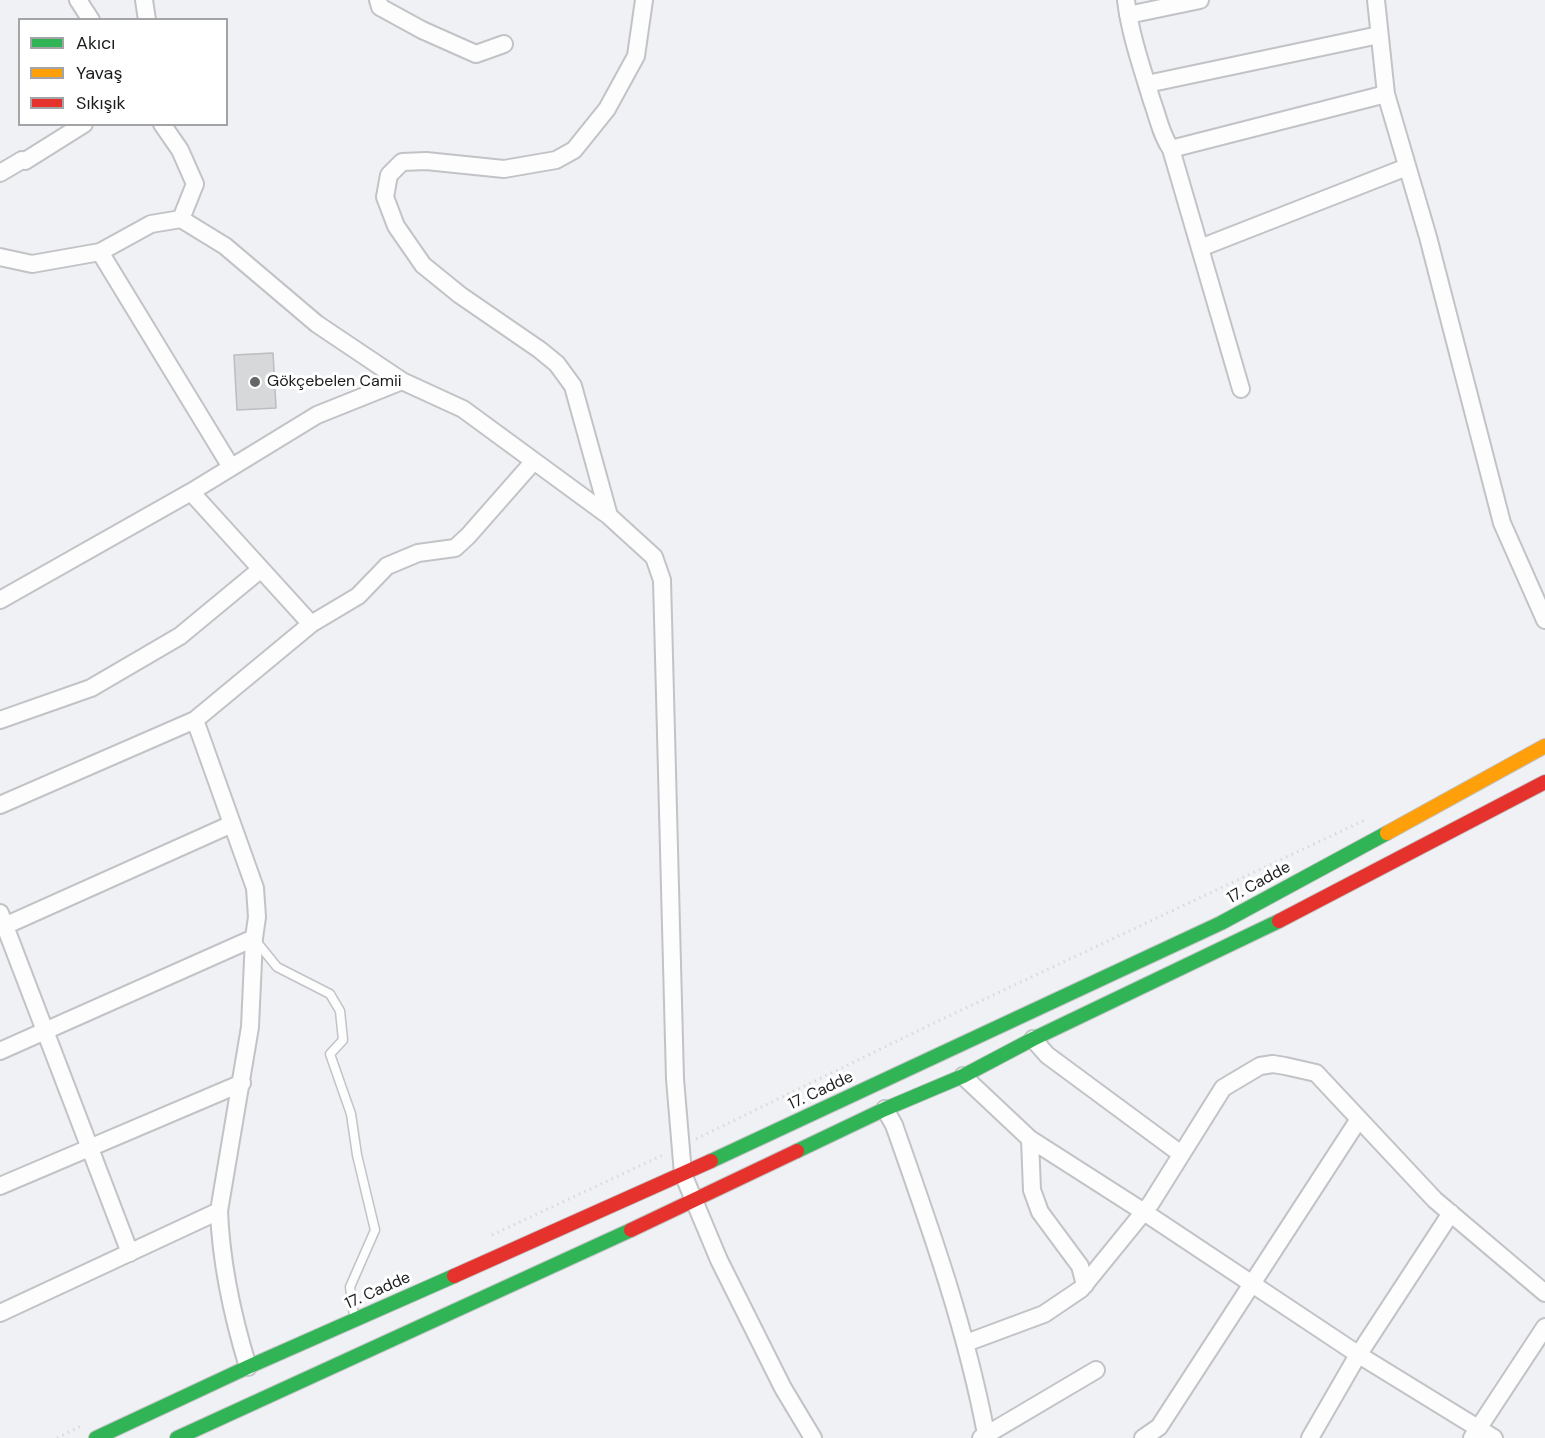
<!DOCTYPE html>
<html>
<head>
<meta charset="utf-8">
<style>
  body { margin:0 }
  #map { position:relative; width:1545px; height:1438px; overflow:hidden; background:#eff1f4; font-family:"DM Sans",sans-serif }
  canvas { display:block }
  .legend { position:absolute; left:18px; top:18px; width:210px; height:108px; box-sizing:border-box; background:#fff; border:2px solid #a3a4a5; margin:0; padding:8px 10px; list-style:none; font-size:18px; color:#191b1d }
  .legend li { display:flex; align-items:center; gap:12px; height:30px }
  .legend b { width:30px; border:2px solid #a3a4a5 }
</style>
</head>
<body>
<div id="map">
<canvas width="1545" height="1438"></canvas>
<ul class="legend">
<li><b style="height:8px;background:#30b455"></b>Akıcı</li>
<li><b style="height:8px;background:#ff9f0a"></b>Yavaş</li>
<li><b style="height:8px;background:#e5322d"></b>Sıkışık</li>
</ul>
</div>
<script>
const context = document.querySelector('canvas').getContext('2d');
context.lineJoin = 'round';
function fill(path, color) {
  context.fillStyle = color;
  context.fill(path, 'evenodd');
}
function stroke(path, color, width, dash) {
  context.strokeStyle = color;
  context.lineWidth = width;
  context.lineCap = dash ? 'butt' : 'round';
  context.setLineDash(dash || []);
  context.stroke(path);
}
function drawText(font, color, halo, rows, align = 'center') {
  context.font = font + ' "DM Sans",sans-serif';
  context.lineWidth = 6;
  context.setLineDash([]);
  context.textBaseline = 'middle';
  context.strokeStyle = halo;
  context.fillStyle = color;
  for (const [text, x, y, turn = 0] of rows) {
    context.save();
    context.translate(x, y);
    context.rotate((+turn || 0) * Math.PI / 180);
    context.textAlign = isNaN(turn) ? turn : align;
    if (halo) context.strokeText(text, 0, 0);
    context.fillText(text, 0, 0);
    context.restore();
  }
}
const building = new Path2D(`
  M273,353L276,408L237,410L234,355Z`);
fill(building, '#d6d8da');
stroke(building, '#bbbdc0', 1.5);
const lane = new Path2D(`
  M256,941L277,967L330,994L340,1011L343,1040L330,1054L351,1114L357,1155L375,1230L350,1287L354,1316`);
const street = new Path2D(`
  M78,0L91,20
  M144,0L147,20
  M378,0L380,7L422,30L476,54L504,44
  M1126,0C1130,34 1142,68 1152,101C1158,117 1161,135 1171,149L1241,389
  M1376,0L1386,94L1428,237L1502,523L1545,620
  M1128,15L1200,0
  M1147,84L1379,35
  M162,124L180,150L195,184L181,219
  M1171,149L1386,94
  M0,173L22,160L25,161L84,124
  M1200,248L1407,167
  M100,252L231,467
  M0,257L32,264L100,252L151,224L181,219L225,246L317,324L402,381
  M191,492L311,624
  M609,516L573,386L557,364L540,350L460,295L423,265L396,226L385,197L389,175L402,162L426,161L504,169L556,160L574,150L607,109L636,56L644,0
  M0,600L191,492L317,415L402,381L463,409L609,516L654,557L662,580L675,1079L683,1174L719,1260L783,1388L813,1438
  M0,720L91,688L180,636L261,569
  M195,720L255,888L257,917L254,938L250,1027L219,1211C221,1262 233,1318 248,1367
  M0,805L195,720L311,624L358,596L387,566L418,553L455,548L468,536L534,461
  M0,913L130,1253
  M0,928L232,824
  M1033,1039L1047,1055L1181,1154
  M0,1051L254,938
  M963,1076L1030,1139L1144,1212L1359,1355L1494,1438
  M885,1109L894,1125C930,1227 966,1328 986,1434
  M1030,1139L1032,1190L1040,1212L1080,1266L1085,1285
  M0,1186L242,1083
  M0,1313L219,1211
  M966,1343L1044,1314L1081,1289L1151,1203L1223,1088L1260,1066L1273,1064L1285,1066L1316,1073L1435,1200L1545,1293
  M981,1438L1096,1370
  M1143,1438L1159,1427L1359,1119
  M1310,1438L1355,1360L1451,1213
  M1472,1438L1545,1327`);
const fast = new Path2D(`
  M797,1151L885,1109L963,1076L1033,1039L1279,921
  M711,1161L1221,923L1387,833
  M96,1438L248,1367L454,1276
  M177,1438L631,1230`);
const slow = new Path2D(`
  M1387,833L1545,746`);
const jam = new Path2D(`
  M1279,921L1545,782
  M631,1230L797,1151
  M454,1276L711,1161`);
stroke(lane, '#c1c3c6', 11);
stroke(street, '#c1c3c6', 20);
stroke(fast, '#c1c3c6', 16);
stroke(slow, '#c1c3c6', 16);
stroke(jam, '#c1c3c6', 16);
stroke(new Path2D(`
  M696,1139L936,1022L1367,819
  M492,1235L665,1154
  M57,1438L81,1426`), '#d8d9da', 3, [1.5, 4.5]);
stroke(lane, '#fdfdfd', 8);
stroke(street, '#fdfdfd', 16);
stroke(fast, '#30b455', 14);
stroke(slow, '#ff9f0a', 14);
stroke(jam, '#e5322d', 14);
for (const [x, y, r, color] of [
  [255,382,6,"#646668"]
]) {
  const dot = new Path2D();
  dot.arc(x, y, r, 0, 2 * Math.PI);
  context.fillStyle = color;
  context.fill(dot);
  stroke(dot, '#fff', 2);
}
drawText('16px', '#191b1d', '#fff', [
  ["Gökçebelen Camii",267,382]
], 'left');
drawText('16px', '#191b1d', '#fff', [
  ["17. Cadde",1259,883,-29],
  ["17. Cadde",821,1091,-25],
  ["17. Cadde",378,1291,-24]
]);
</script>
</body>
</html>
